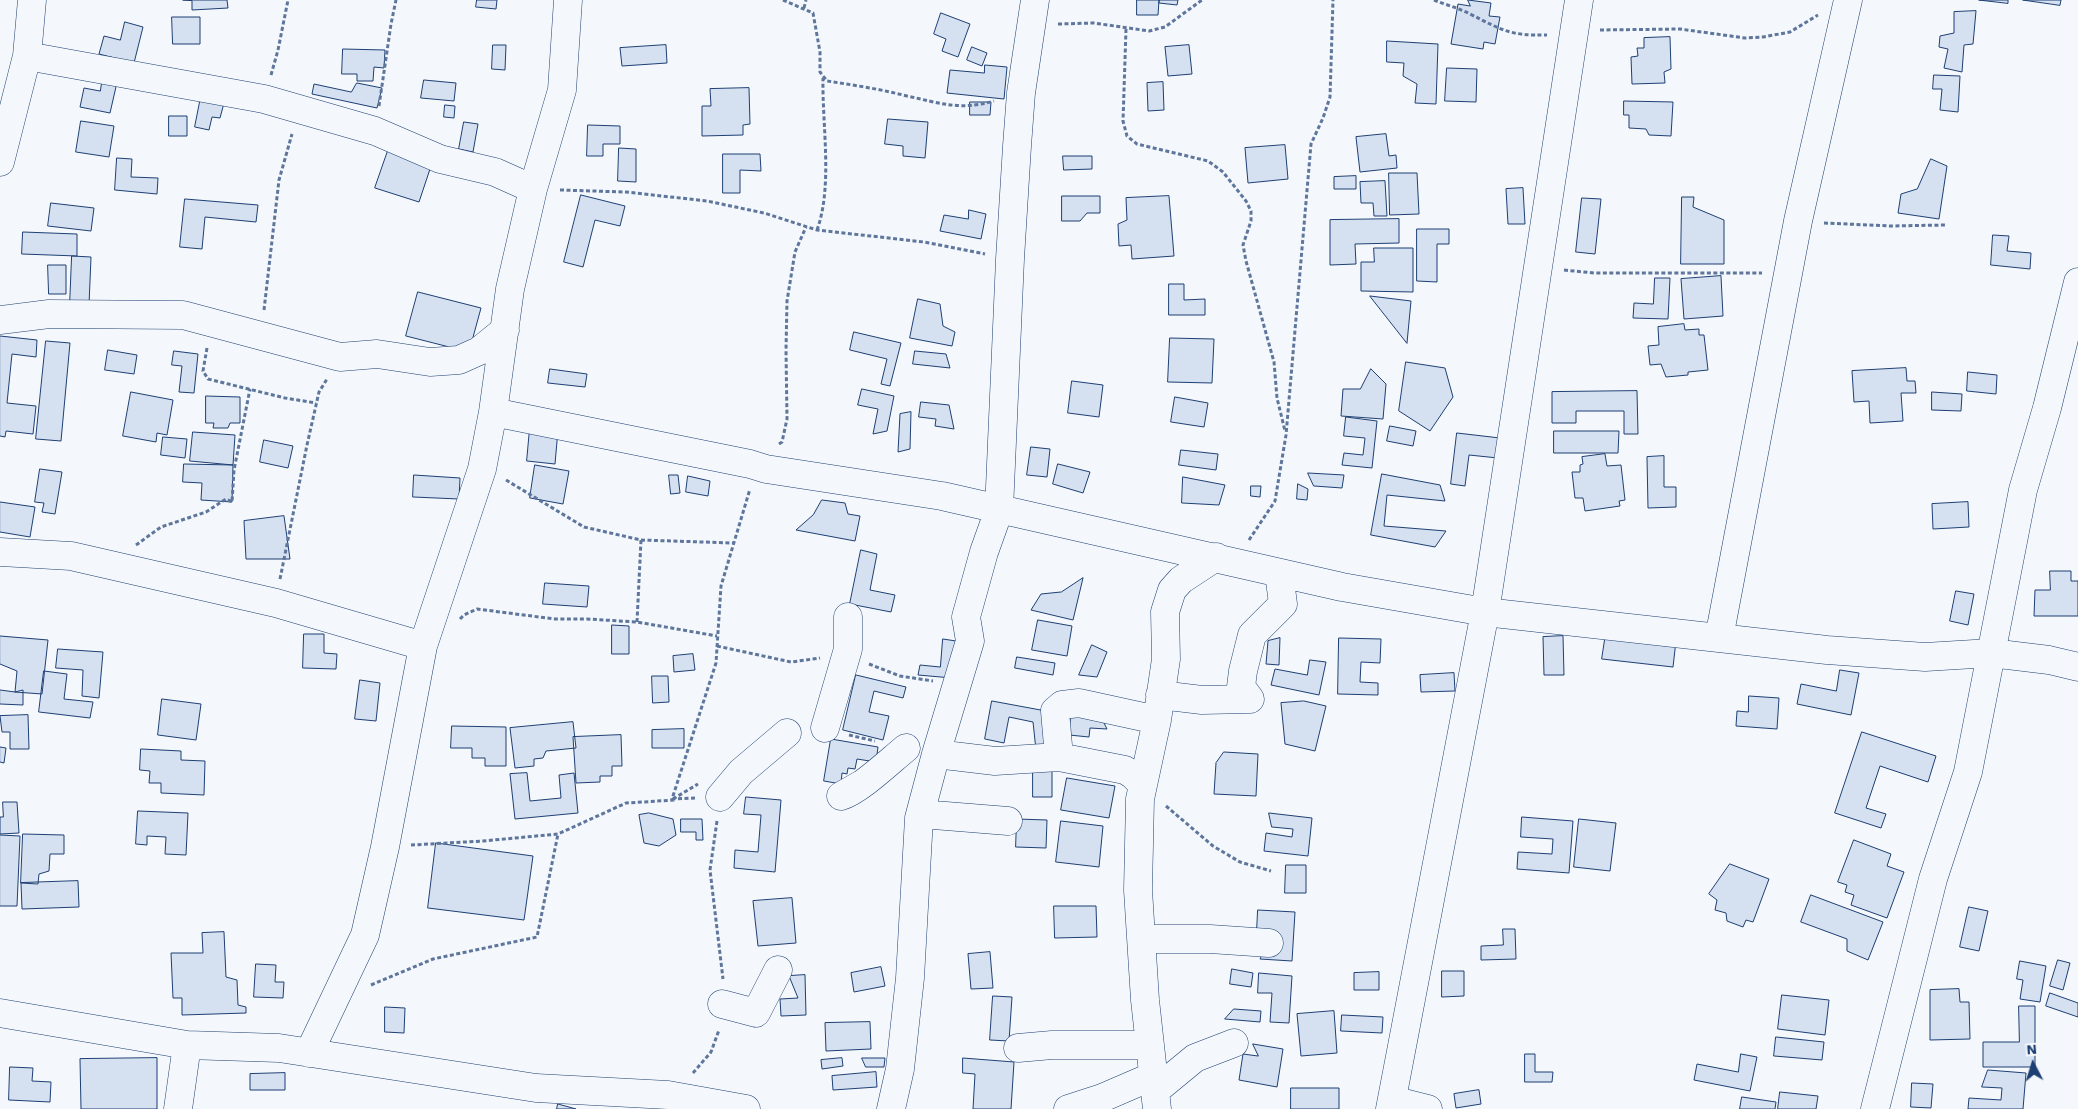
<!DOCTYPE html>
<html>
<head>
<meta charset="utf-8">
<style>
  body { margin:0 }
  #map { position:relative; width:2078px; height:1109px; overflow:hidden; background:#f4f7fb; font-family:"Work Sans",sans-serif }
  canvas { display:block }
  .north { position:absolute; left:2008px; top:1039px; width:50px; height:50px; -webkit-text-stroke:4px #f4f7fb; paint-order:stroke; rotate:355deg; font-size:14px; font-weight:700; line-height:20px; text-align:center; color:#1d3f73 }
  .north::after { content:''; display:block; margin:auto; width:18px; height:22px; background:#1d3f73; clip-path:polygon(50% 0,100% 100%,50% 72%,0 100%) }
</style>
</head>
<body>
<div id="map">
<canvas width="2078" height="1109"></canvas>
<div class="north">N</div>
</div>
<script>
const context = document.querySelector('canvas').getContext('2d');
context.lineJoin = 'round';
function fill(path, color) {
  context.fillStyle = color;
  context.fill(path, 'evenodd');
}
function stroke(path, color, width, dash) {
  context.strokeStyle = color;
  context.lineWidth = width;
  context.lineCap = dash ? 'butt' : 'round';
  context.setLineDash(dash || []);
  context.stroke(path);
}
const building = new Path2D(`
  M183,0H227L228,8L192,10V1Z
  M477,0H497L496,9L476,7Z
  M1137,0H1159L1158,15H1137Z
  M1160,0H1178L1177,5L1159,3Z
  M1468,0L1491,3L1489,16L1500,17L1495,44L1484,42L1483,49L1451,44L1458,4L1470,6Z
  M1979,0H2008V3Z
  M2023,0H2061L2060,5Z
  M1976,11L1973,44L1964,45L1962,72L1944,68L1948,49L1939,47L1940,36L1954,33V12Z
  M941,13L970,24L958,57L942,51L946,39L934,34Z
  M172,17H200V44H173Z
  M125,22L143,27L134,63L99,54L104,36L120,40Z
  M1670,37L1671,69L1664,72L1665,83L1632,84L1631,57L1638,56L1637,48H1644V38Z
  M1387,41L1438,44L1436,104L1415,103L1417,84L1403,76L1404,63L1387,62Z
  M493,45H506L505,70L492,69Z
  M666,45L667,63L622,66L620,48Z
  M1189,45L1192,74L1168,76L1165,47Z
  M972,47L987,53L982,66L967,60Z
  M343,49L385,50L384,68L374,67L373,81H357V74H342Z
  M985,65L1007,67L1004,99L947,93L950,70L984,73Z
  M1447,68L1477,69L1476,102L1445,101Z
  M103,75L118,78L110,113L80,107L84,88L100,91Z
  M1934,75L1960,76L1958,112L1940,110L1942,89H1933Z
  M424,80L456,83L454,101L421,98Z
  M204,81L224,103L220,118L212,117L209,130L195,127Z
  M1163,82L1164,110L1148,111L1147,83Z
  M357,83L382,88L377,108L312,94L314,84L351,92Z
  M749,88L750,124L743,125V135L702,136V106H711L710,89Z
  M1624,101L1673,102L1671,136L1649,135L1646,129L1629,128V115H1624Z
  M970,102H991L990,115H970Z
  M445,105L455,106L454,118L444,117Z
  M169,116H187V136H169Z
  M888,119L928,122L925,158L903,156V146L885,144Z
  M81,121L114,126L109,157L76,152Z
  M464,122L478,124L473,152L459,149Z
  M588,125L620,126V144H603V156H587Z
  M1386,134L1389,156L1396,155L1397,168L1360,172L1356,137Z
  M390,145L433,160L419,202L375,188Z
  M1285,145L1288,179L1248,183L1245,148Z
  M619,148L636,149V182L618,181Z
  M723,154H760L761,171L740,170V193H723Z
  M1063,156H1092V169L1064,170Z
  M117,158L132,159L131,177L158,178L157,194L115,190Z
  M1931,159L1947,166L1939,219L1898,213L1901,194L1917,189Z
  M1389,173H1417L1419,214L1390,215Z
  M1356,176V189H1334V177Z
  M1385,181L1387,216H1374L1373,203H1361L1360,182Z
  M1523,188L1525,224H1508L1506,189Z
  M581,195L625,206L620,226L595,220L583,267L564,262Z
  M1062,196H1100V213H1087L1080,221H1062Z
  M1169,196L1174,256L1132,259L1131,245L1119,246L1118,224L1127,220L1126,198Z
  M1682,197H1694L1693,207L1724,220V264H1681Z
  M1582,198L1601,199L1595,254L1576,252Z
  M185,199L258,205L256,222L205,217L202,249L180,247Z
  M51,203L94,208L91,231L48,226Z
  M969,210L986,214L981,239L940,231L944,215L968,219Z
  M1399,219V243L1355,244L1356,264L1330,265V220Z
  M1417,229H1449V244H1437V282L1417,281Z
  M23,232L77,234V256L22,254Z
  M1993,235L2009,236L2007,251L2031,253L2030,269L1991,265Z
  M1374,248H1413V292L1361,291V262H1374Z
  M72,256L91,257L89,305H70Z
  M48,265H66V294H49Z
  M1721,276L1723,316L1684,319L1681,279Z
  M1655,278H1670L1668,319L1633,318L1634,303L1653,304Z
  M1169,284H1184V300L1205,299V315H1169Z
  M418,292L481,308L469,352L406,336Z
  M1370,296L1411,301L1407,343Z
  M918,299L940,304L943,326L955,332L952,346L910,338Z
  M1684,324L1685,330L1699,329V335H1704L1708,370L1688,372V375L1666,377L1661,364L1650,365L1648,346L1659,345L1658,327Z
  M854,332L901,343L890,386L881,384L887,359L850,350Z
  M0,336L37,340L36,357L12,354L7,403L36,406L33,434L6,431L5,437L0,436Z
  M1170,338L1214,339L1212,383L1168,382Z
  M46,341L70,343L61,441L36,439Z
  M108,350L137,355L134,374L105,370Z
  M174,351L198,354L194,393L179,392L182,366L172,365Z
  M915,351L946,354L950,368L913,364Z
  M1406,362L1445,368L1453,397L1430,431L1399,411Z
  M1906,368L1907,381H1915L1916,393H1901L1903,421L1870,423L1869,401L1854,402L1852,371Z
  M550,369L587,374L585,387L548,383Z
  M1371,369L1386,384L1383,419L1341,416L1343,389H1360Z
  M1968,372L1997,375L1996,394L1967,391Z
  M1072,381L1103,385L1099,417L1068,413Z
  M862,389L894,396L887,431L873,434L878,409L858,405Z
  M1637,391L1638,434H1624V411H1576V423H1552V392Z
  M131,392L173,400L167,435L157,433L156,442L123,436Z
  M1932,392L1962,394L1961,411L1932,410Z
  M206,396L240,397V423H230L228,428H213L214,423H206Z
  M1175,397L1208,403L1204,427L1171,422Z
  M921,402L949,405L954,429L935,426L936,419L919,417Z
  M911,412L910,449L898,452L900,414Z
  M1346,417L1377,421L1372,468L1342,465L1344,453L1363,455L1365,438L1344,436Z
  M1390,426L1416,431L1413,446L1387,441Z
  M530,428L558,430L555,464L527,461Z
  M1554,431H1619L1618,453H1554Z
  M193,432L235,435L233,465L190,461Z
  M1457,433L1500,438L1498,458L1469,455L1465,486L1451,484Z
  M163,437L187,439L185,458L161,455Z
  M264,440L293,446L288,468L260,462Z
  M1031,447L1050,449L1047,477L1027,475Z
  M1181,450L1218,454L1216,470L1179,465Z
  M1605,454L1607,466L1621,465L1625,500L1619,501L1620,506L1585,511L1583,498H1575L1572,472H1580V465L1583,464L1582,457Z
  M1664,456V487H1676V507L1648,508L1647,457Z
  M184,464L233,465L232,502L201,500L202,483L183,482Z
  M1058,464L1090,472L1083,493L1053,484Z
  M535,465L569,471L563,504L530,498Z
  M40,469L62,472L55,514L42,512L44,503L35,502Z
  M1308,473L1344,475L1342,488L1314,486Z
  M1382,474L1440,485L1445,501L1387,495L1384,526L1446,531L1435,547L1371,535Z
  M414,475L460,478L459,499L413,497Z
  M669,475H678L680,493L671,494Z
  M688,476L710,481L708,496L686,492Z
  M1183,477L1225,485L1219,505L1182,503Z
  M1298,484L1308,489L1307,500L1297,499Z
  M1251,486H1261L1260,497L1251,496Z
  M822,500L845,503L848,514L860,516L855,541L796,530L813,515Z
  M0,502L35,507L30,537L0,532Z
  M1968,502L1969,527L1933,529L1932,504Z
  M284,516L290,559H246L244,521Z
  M861,550L877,554L870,590L895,595L891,612L850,604Z
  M2050,571H2071V581H2078V616H2034L2035,590H2050Z
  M1083,578L1073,620L1031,610L1041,594L1061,592Z
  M545,583L589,586L587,607L543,604Z
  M1956,591L1974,594L1968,625L1950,621Z
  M1038,620L1072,626L1067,656L1032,650Z
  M612,625L629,626V654H612Z
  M1606,633L1676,641L1673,667L1602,659Z
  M304,634H324V653L337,654L336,669L303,668Z
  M0,636L48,640L42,694L15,692L17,671L0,664Z
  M1563,636L1564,675H1544L1543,637Z
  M1280,638L1279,665L1266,664L1268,641Z
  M1339,638L1381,639L1380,663L1361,662L1360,682L1378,683V695L1338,694Z
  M943,639L956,641L952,678L918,675L920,665L940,667Z
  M1092,645L1107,652L1097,677L1079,675Z
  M58,649L103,652L99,698L82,696L83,670L56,668Z
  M693,654L695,670L674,672L673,656Z
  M1017,657L1055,663L1053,675L1015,668Z
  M1310,660L1326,662L1319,695L1271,685L1275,669L1307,675Z
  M1840,670L1859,673L1851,715L1797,704L1801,684L1836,691Z
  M44,671L67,674L64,699L93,702L90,718L39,712Z
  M1454,673L1455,691L1421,692L1420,675Z
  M856,675L906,687L903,698L874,691L869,712L889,716L883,740L843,730Z
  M652,676H668L669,702L653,703Z
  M360,680L380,683L376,721L355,719Z
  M0,690L15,692L23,690V705L0,704Z
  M1749,696L1779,698L1777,729L1736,726L1737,711L1748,712Z
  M162,699L201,704L196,740L158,735Z
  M992,701L1046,711L1049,749L1036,750L1033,722L1009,717L1004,743L985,739Z
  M1304,701L1326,706L1315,751L1285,744L1281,703Z
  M28,715L29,749H10V732H2L0,716Z
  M1071,716L1102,719L1107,729L1090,728L1089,737L1069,735Z
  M573,722L576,748L546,751L543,758L534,759V766L515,768L510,728Z
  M452,726L506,727V766H485V758H472V748H451Z
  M684,729V748H652V730Z
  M1862,732L1936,756L1928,782L1880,766L1866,808L1886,814L1881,828L1835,813Z
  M621,735L622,766H612V776H600V782L576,783L573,737Z
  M831,739L878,747L876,762L857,759L855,769L848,768L847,774L842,773L841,784L824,781Z
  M0,747L6,748L4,763L0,762Z
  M141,749L181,751V760L205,761L204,795L161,793V783H149L150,771L140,770Z
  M1224,752L1258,754L1256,796L1214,794L1216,763Z
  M1033,768H1052V797H1033Z
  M527,773L530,801L561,798L559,775L574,773L578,813L515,819L510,774Z
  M1067,778L1115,786L1109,818L1061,810Z
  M746,797L781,800L775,872L734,868L735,850L758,852L761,815L744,814Z
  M3,802H17L19,833L0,834V817H3Z
  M138,811L188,813L186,855L165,854L166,837L147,836V845L136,844Z
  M649,813L673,819L676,835L659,846L644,843L639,815Z
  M1269,813L1312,818L1308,856L1264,851L1266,833L1292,837L1293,829L1272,827Z
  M1522,817L1573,821L1569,873L1517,869L1518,852L1552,854L1553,839L1521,837Z
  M681,819H702L703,840H696V832H681Z
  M1017,819L1047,820L1046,848L1016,847Z
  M1579,819L1616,823L1610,871L1574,867Z
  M1061,821L1103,826L1099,867L1056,862Z
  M23,834L64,835V854H50L49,871L39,874L38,884L21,883Z
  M0,835L20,836L17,906H0Z
  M1854,840L1891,854L1887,866L1904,872L1887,918L1851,905L1854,895L1845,892L1847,885L1838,882Z
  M436,843L533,856L524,920L428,908Z
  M1730,864L1769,879L1753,922L1746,920L1743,927L1727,921L1726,913L1715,910L1717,900L1709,894Z
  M1286,865H1306V893H1285Z
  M78,881L79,907L22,909L21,883Z
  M1811,895L1883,922L1868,960L1847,951V939L1801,922Z
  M792,898L796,943L758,946L753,901Z
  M1054,906H1096L1097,937L1055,938Z
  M1969,907L1988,911L1979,951L1960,947Z
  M1258,910L1295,912L1292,961L1260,959L1264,951L1277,948L1278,932L1257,931Z
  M1503,929H1515L1516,959L1481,960V946L1503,945Z
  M224,932L226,977L237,980L238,1005L246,1007V1013L182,1015V998H173L171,953H203L202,933Z
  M990,952L993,988L971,989L968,954Z
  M2058,960L2070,963L2063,990L2050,986Z
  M2020,961L2046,966L2040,1002L2020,999L2023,980L2017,979Z
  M256,964L276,965L275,982H284L283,998L254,997Z
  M881,967L885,986L854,992L851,973Z
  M1232,969L1253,973L1251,987L1230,984Z
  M1442,971H1464V996L1442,997Z
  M1379,972V990H1354V973Z
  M1259,973L1292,976L1289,1023L1270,1022L1272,993H1258Z
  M805,975L806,1015L781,1016L780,999L798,998L789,976Z
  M1959,989L1960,1002H1969L1970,1039L1930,1040V990Z
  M2050,993L2078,1003V1017L2046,1006Z
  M1782,995L1829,1000L1825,1035L1778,1029Z
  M993,996L1012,997L1009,1041L990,1040Z
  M2019,1006H2035V1067H1983V1042H2019Z
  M385,1007L405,1008L404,1033L385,1032Z
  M1234,1009L1261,1011L1260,1022L1225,1019Z
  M1334,1011L1337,1053L1301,1056L1297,1014Z
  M1342,1015L1383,1017L1382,1033L1341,1031Z
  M870,1022L871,1049L826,1051L825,1023Z
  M1776,1037L1824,1042L1822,1060L1774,1056Z
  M1253,1044L1283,1049L1277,1087L1239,1080L1243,1054L1258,1056Z
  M1525,1054H1535V1072H1553L1552,1082H1525Z
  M1741,1054L1757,1057L1750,1091L1694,1080L1697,1064L1738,1072Z
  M157,1058V1109H81L80,1059Z
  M842,1058L843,1066L822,1069L821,1060Z
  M862,1058H885L884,1067H866Z
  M963,1058L1014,1062L1011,1109H973L975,1074L963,1073Z
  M10,1067L33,1068L32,1081L51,1082L50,1102L9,1100Z
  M1988,1070L2026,1073L2023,1109H1968L1969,1098L2001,1100L2002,1088L1982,1087Z
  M876,1072L877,1087L833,1090L832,1076Z
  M285,1073V1090H250V1074Z
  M1912,1083L1933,1084L1931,1108L1911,1107Z
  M1291,1088H1339V1109H1291Z
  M1479,1090L1481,1104L1456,1108L1454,1094Z
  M1780,1092L1818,1096L1816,1109H1778Z
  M1742,1097L1776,1102L1775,1109H1740Z
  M558,1104L576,1109H557Z`);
fill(building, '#d5e0f0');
stroke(building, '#1d3f73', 1);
const minor = new Path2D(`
  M27,56L264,99L375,131L440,159L495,172L533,189
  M0,162L27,56L32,0
  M0,320L49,314L183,315L340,357L377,354L430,362L459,360L479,351L505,330
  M493,412L750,464L766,469L942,496L1342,587L1485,612L1827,650L1925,657L1991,653L2049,660L2078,667
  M0,552L71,556L276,603L423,646
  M1719,638L1798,221L1848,0
  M1160,695L1202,700L1250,699L1241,687L1243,671L1252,635L1283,604L1279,573
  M825,728L848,649V617
  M936,754L995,761L1059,757L1125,770L1133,775L1143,785
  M1059,757L1055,711L1062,705L1079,703L1157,720
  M862,784L841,796C859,791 891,760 906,748
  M720,797L741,772L787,733
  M921,814L1008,821
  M1142,939H1210L1269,943
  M722,1004L756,1013L778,970
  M0,1013L187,1045L279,1048L536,1088L668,1095L746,1109
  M1018,1048L1052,1045H1150
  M309,1053L365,935L385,847L423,646L482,469L493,412L510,289L533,189L562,90L568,0
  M1155,1091L1195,1058L1234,1043
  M1392,1100L1428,1109
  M178,1109L187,1045
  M891,1109L900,1069L910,978L919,818L936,754L970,641L966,617L984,552L999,510L1010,259L1017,146L1021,93L1035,0
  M1068,1109L1102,1098L1153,1076
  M1157,1109L1145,1000L1138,890L1140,799L1157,720L1166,659L1165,612L1172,590L1181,580L1216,557
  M1390,1109L1485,612L1579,0
  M1875,1109L1933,879L1968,772L2023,490L2047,408L2078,282`);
stroke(minor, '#1d3f73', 29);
stroke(new Path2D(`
  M783,0L813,13L820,52V72L827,81C853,85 880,89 907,96C940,103 960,111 994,101
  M1434,0C1446,5 1459,8 1470,14C1502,30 1510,36 1547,35
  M804,8L806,0
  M1058,24L1094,23L1149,31L1165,27L1202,0
  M1126,29L1123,121L1127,136L1137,144L1208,161L1223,172L1246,201L1251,211V221L1243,245L1246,261L1274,362L1277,398L1285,431
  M1600,30L1680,29L1745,38L1763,37L1790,32L1818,15
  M271,75L278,50L288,0
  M379,106L391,24L396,0
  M560,190L626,192L707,201L764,213L817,230L924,242L985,254
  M1824,223L1891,226L1946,225
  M817,230C833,186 822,125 823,78
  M1564,270L1594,273H1762
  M264,310L279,180L292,134
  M207,348L203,371L208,379L285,398L316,403
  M779,444L782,442L787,419L786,350L787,301L795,252L806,227
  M506,480L584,527L641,540L733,543
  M1249,540L1275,501L1286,435L1311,144L1323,118L1330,97L1333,0
  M136,545L161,527L206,512L226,499L232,502L234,470L250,389
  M280,579L307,445L319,392L327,379
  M460,619L464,615L477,609L555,619H587L637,622L717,636
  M637,622L641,540
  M717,646L791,662L820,658
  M869,664L900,676L933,681
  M849,735L875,741
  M695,798L672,799L716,663L721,586L750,489
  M673,799L698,784
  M1166,806L1213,846L1240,862L1271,871
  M717,821L710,870L723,979
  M411,845L483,841L558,834L626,803L675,800
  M371,985L433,959L537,937L558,834
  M693,1073L711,1052L719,1030`), '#5e769c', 3, [4, 2.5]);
stroke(minor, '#f4f7fb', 28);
</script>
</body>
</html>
